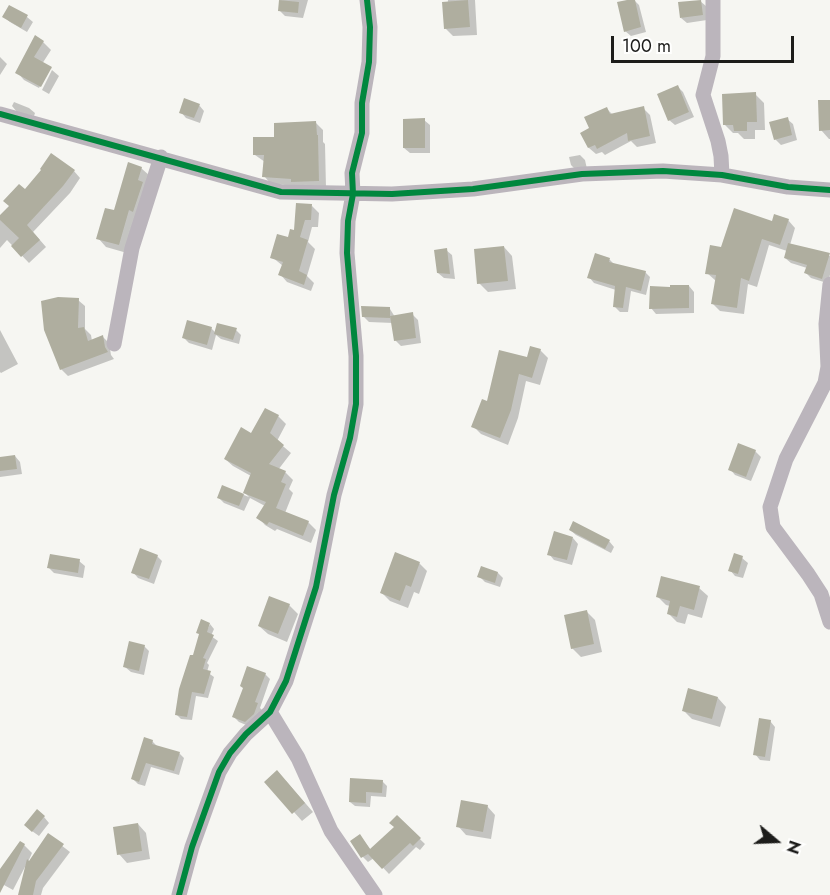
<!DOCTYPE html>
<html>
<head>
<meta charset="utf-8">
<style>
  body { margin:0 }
  #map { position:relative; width:830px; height:895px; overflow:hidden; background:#f6f6f2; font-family:Jost,sans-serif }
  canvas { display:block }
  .north { position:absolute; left:746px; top:811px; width:60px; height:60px; -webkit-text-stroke:4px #fffffe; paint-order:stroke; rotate:109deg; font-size:16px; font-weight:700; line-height:24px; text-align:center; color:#1d1d1b }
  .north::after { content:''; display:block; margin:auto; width:21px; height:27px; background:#1d1d1b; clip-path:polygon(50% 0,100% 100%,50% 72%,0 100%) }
  .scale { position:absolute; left:611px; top:36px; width:183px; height:27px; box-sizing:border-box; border:3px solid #1d1d1b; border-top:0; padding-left:8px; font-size:18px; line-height:21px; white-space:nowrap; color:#1d1d1b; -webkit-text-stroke:4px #fffffe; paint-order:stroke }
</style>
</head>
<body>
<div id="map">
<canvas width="830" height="895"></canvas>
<div class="north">N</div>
<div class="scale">100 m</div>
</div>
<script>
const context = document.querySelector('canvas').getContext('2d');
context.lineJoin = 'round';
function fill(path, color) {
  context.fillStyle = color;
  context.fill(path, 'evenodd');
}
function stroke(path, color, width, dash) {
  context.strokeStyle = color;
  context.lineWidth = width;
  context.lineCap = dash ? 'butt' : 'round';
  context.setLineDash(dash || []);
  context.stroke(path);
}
fill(new Path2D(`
  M280,0H308L303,18L285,16L279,10Z
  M448,0H475L477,35L453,36L445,28Z
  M634,0L639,5L646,32L631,36L625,31Z
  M700,1L706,6L707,20L687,23L681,18Z
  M10,7L27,17L33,22L27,32L10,22L4,17Z
  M43,42L51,50L42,64L52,69H50L39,88L24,80L17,72Z
  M0,57L7,64L0,75Z
  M52,70L59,76L49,94L42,90Z
  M678,87L683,92L694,117L675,125L669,120Z
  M755,94L764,103L765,130H755V139H744L738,133H733L725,125Z
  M830,101V139H829L821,130Z
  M14,102L29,108L35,113L34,116L17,112L12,106Z
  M199,105L204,111L200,123L186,118L181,112Z
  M643,108L650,115L656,143L637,147L631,141L605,155L602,152L596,154L589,148L582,134L591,129L607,109L613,115Z
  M787,119L793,124L797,140L781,145L775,139Z
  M424,120L430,125V153H410L404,148Z
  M316,123L323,130V142L325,144L326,188L271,184L264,176L265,162L255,155L276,138Z
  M580,155L585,160L587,169L577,171L571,165L569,157Z
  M141,168L150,176L127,253L106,247L98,238Z
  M74,171L80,178L70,193L33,232L46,247L29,263L7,240L0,248V218L25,191Z
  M312,206L319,213L318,227H312L308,242L315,249L307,276L314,283L311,291L287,282L280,274L283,266L272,257L296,232Z
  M788,220L795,228L790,245L830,256V275L827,283L811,278L806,273L807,268L791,263L785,258L787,251L769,245L757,287L748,284L744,314L720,311L713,304L716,281L707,273L722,249L773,222Z
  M504,247L512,256L516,289L488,292L479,283Z
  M446,250L452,255L455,279L444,278L438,273Z
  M596,255L610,260L615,265L645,272L650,277L646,295L631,291L628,312H620L615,307L616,290L594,283L589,277Z
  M689,286L694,292V313L656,314L651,308Z
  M78,300L85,306V329L91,335L92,341L103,337L109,343L111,355L114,359L68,376L61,369Z
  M390,309L395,317L412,314L418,320L421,343L401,346L395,340L393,323L369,322L364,317Z
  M211,328L216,333L236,330L241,335L239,344L221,339L216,335L212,350L189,343L183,337Z
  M0,330L18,364L1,373L0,372Z
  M540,350L548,358L540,385L526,381L518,418L508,445L481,434L473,426L528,359Z
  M278,416L286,424L277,441L291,453L278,470L285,472L293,480L289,489L293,493L285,513L308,522L316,530L311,543L277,529L275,531L265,525L258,517L265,506L250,498L244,511L224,503L219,498L223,487L249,497L245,493L251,476L233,466L225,459L252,435Z
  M755,451L761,457L751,481L735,475L730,469Z
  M15,456L20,462L22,474L0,477V459Z
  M570,530L609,541L614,547L611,553L576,535Z
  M573,538L578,544L572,565L554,560L549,554Z
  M157,556L162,561L154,584L138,578L133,572Z
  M742,558L748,563L743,578L735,576L730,570Z
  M79,561L85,566L83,578L54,573L49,568Z
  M419,563L427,571L419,594L414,592L408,608L390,601L382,593Z
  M498,573L503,578L500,587L485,582L479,576Z
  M699,588L708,596L702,618L688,614L685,624L677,622L668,613L670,606L666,605L658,597Z
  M289,605L298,614L287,642L268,634L259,626Z
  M587,612L595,620L602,652L581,657L572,648Z
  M210,624L214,629L211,636L218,641L207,663L209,665L207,672L214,677L208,698L196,696L192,720L181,719L176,714L194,657Z
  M144,646L149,651L144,675L131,672L125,667Z
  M265,674L270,679L260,708L262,710L251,727L239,722L234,717Z
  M718,698L726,707L720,727L692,719L683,710Z
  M770,721L775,727L770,761L760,760L755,754Z
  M152,741L158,747L179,753L184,758L179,775L151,767L145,786L138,784L133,779Z
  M286,781L313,812L302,821L267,782Z
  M382,781L387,786L386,797L371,796L370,807L355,806L350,802Z
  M487,806L495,815L491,839L466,835L458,826Z
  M44,817L49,823L39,836L32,831Z
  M397,817L425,844L420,850L416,847L389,874L374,858L368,862L363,857L360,836L371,850L396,827Z
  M138,824L146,833L150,859L127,863L119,854Z
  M48,835L70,852L43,888L41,895H20L26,865L13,890L4,885L0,881V872L24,845L32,853L28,862L30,863Z`), '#0003');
fill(new Path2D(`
  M279,0L299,2L298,13L278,11Z
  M468,0L470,27L444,29L442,2Z
  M627,0H635L641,27L624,32L617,2Z
  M701,0L703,15L680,18L678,2Z
  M9,5L28,15L21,28L2,17Z
  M35,35L44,41L34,57L52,67L41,87L15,73Z
  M678,85L689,112L668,121L657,94Z
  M756,92L757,122H747V131H734L733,125H723L722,94Z
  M184,98L200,104L194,118L179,113Z
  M818,100H830V130L819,131Z
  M644,106L650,136L628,141L627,133L597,149L595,145L588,148L580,133L589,128L584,117L607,107L610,114Z
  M788,117L792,135L774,140L769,122Z
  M425,118V148H403V119Z
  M316,121L317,135H318L319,181L291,182V179L262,177L264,155H253V137H274V123Z
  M51,153L75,170L63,186L27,225L40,240L21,257L11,246L19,238L0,220V215L9,206L3,201L19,184L25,189L41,170L40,169Z
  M128,162L142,167L138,180L143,182L133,212L129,210L119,245L96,239L105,208L114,210Z
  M296,203L312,204L311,220H305L300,237L308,240L299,271L307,275L304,285L278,275L283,262L270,258L277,234L288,237L290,229L294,230Z
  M734,208L772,221L774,214L789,219L780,245L762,239L749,281L741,278L737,308L711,304L716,275L705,274L710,245L721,247Z
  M788,243L830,253L822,279L804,273L807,265L784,258Z
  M504,246L508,281L477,284L474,249Z
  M447,248L450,274L437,273L434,250Z
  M595,253L610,258L609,262L646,271L641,291L626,287L623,308L613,307L615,286L587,278Z
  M670,285H689V308L649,309L650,286L670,287Z
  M58,297L79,298L78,328L84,327L88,341L103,335L105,347L108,352L60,370L44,330L41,301Z
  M361,306L390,307V318L362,317Z
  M413,312L416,338L394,341L390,316Z
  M187,320L212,327L207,345L182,338Z
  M217,323L237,328L233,340L214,334Z
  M530,346L541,349L532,378L519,374L511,410L500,438L471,427L482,399L487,401L499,350L527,357Z
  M265,408L279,415L270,433L284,445L269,464L286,471L281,482L286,484L276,508L309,521L303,536L269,522L267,525L256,518L266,502L243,493L251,473L224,459L241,427L251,433Z
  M738,443L756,450L746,477L728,470Z
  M15,455L17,469L0,471V457Z
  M222,485L244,494L239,506L217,498Z
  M573,521L610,540L605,549L569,530Z
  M554,531L573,537L567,560L547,555Z
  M140,548L158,555L149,579L131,573Z
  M395,552L420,562L411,587L406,585L400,601L380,593Z
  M734,553L743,556L738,574L728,571Z
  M50,554L80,559L78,573L47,568Z
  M481,566L498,572L495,583L477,577Z
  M661,576L700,586L694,610L680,606L677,617L667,614L670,601L656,597Z
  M269,596L290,604L278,634L258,626Z
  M587,610L594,644L571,649L564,615Z
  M201,619L210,623L207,632L214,635L203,658L206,659L203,669L211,671L204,694L192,692L187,717L175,715L179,689L190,655H193L199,634L196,633Z
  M129,641L145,645L139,671L123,667Z
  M247,666L266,673L255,702L258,703L254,714L245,722L232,717L243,688L240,686Z
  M688,688L718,697L712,719L682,711Z
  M759,718L771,720L765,757L753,755Z
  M144,737L153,740L152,744L180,752L174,771L146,763L139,782L131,779Z
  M277,770L305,803L292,814L264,782Z
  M350,778L383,780L382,793L366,792V803L349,802Z
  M461,800L488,805L483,832L456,827Z
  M37,809L45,816L32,832L24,825Z
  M397,815L421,838L413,846L410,843L382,869L368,854L361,858L350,841L360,834L370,849L394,827L389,823Z
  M138,823L142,851L117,855L113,827Z
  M48,833L64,844L36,881L33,895H18L27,859L29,861Z
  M20,841L25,844L0,893V869Z`), '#afae9f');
stroke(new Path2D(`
  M713,0V56L703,95L718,141L721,156L722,175
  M0,114L281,192L392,194L473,189L582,174L663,171L722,175L788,187L830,190
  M830,284L826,324L828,367L825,383L786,459L770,507L773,527L808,574L821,594L830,622
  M114,344L132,248L161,157
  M270,712L298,758L331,831L375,895
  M179,895L192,847L219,772L230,753L246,734L270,712L286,681L316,587L334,495L350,438L356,404V356L347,253L348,221L353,194L352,173L362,133V103L369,62L370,27L367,0`), '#bbb5bc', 15);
stroke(new Path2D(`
  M0,114L281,192L392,194L473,189L582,174L663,171L722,175L788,187L830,190
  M179,895L192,847L219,772L230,753L246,734L270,712L286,681L316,587L334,495L350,438L356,404V356L347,253L348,221L353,194L352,173L362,133V103L369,62L370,27L367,0`), '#00873e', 6);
</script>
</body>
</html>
